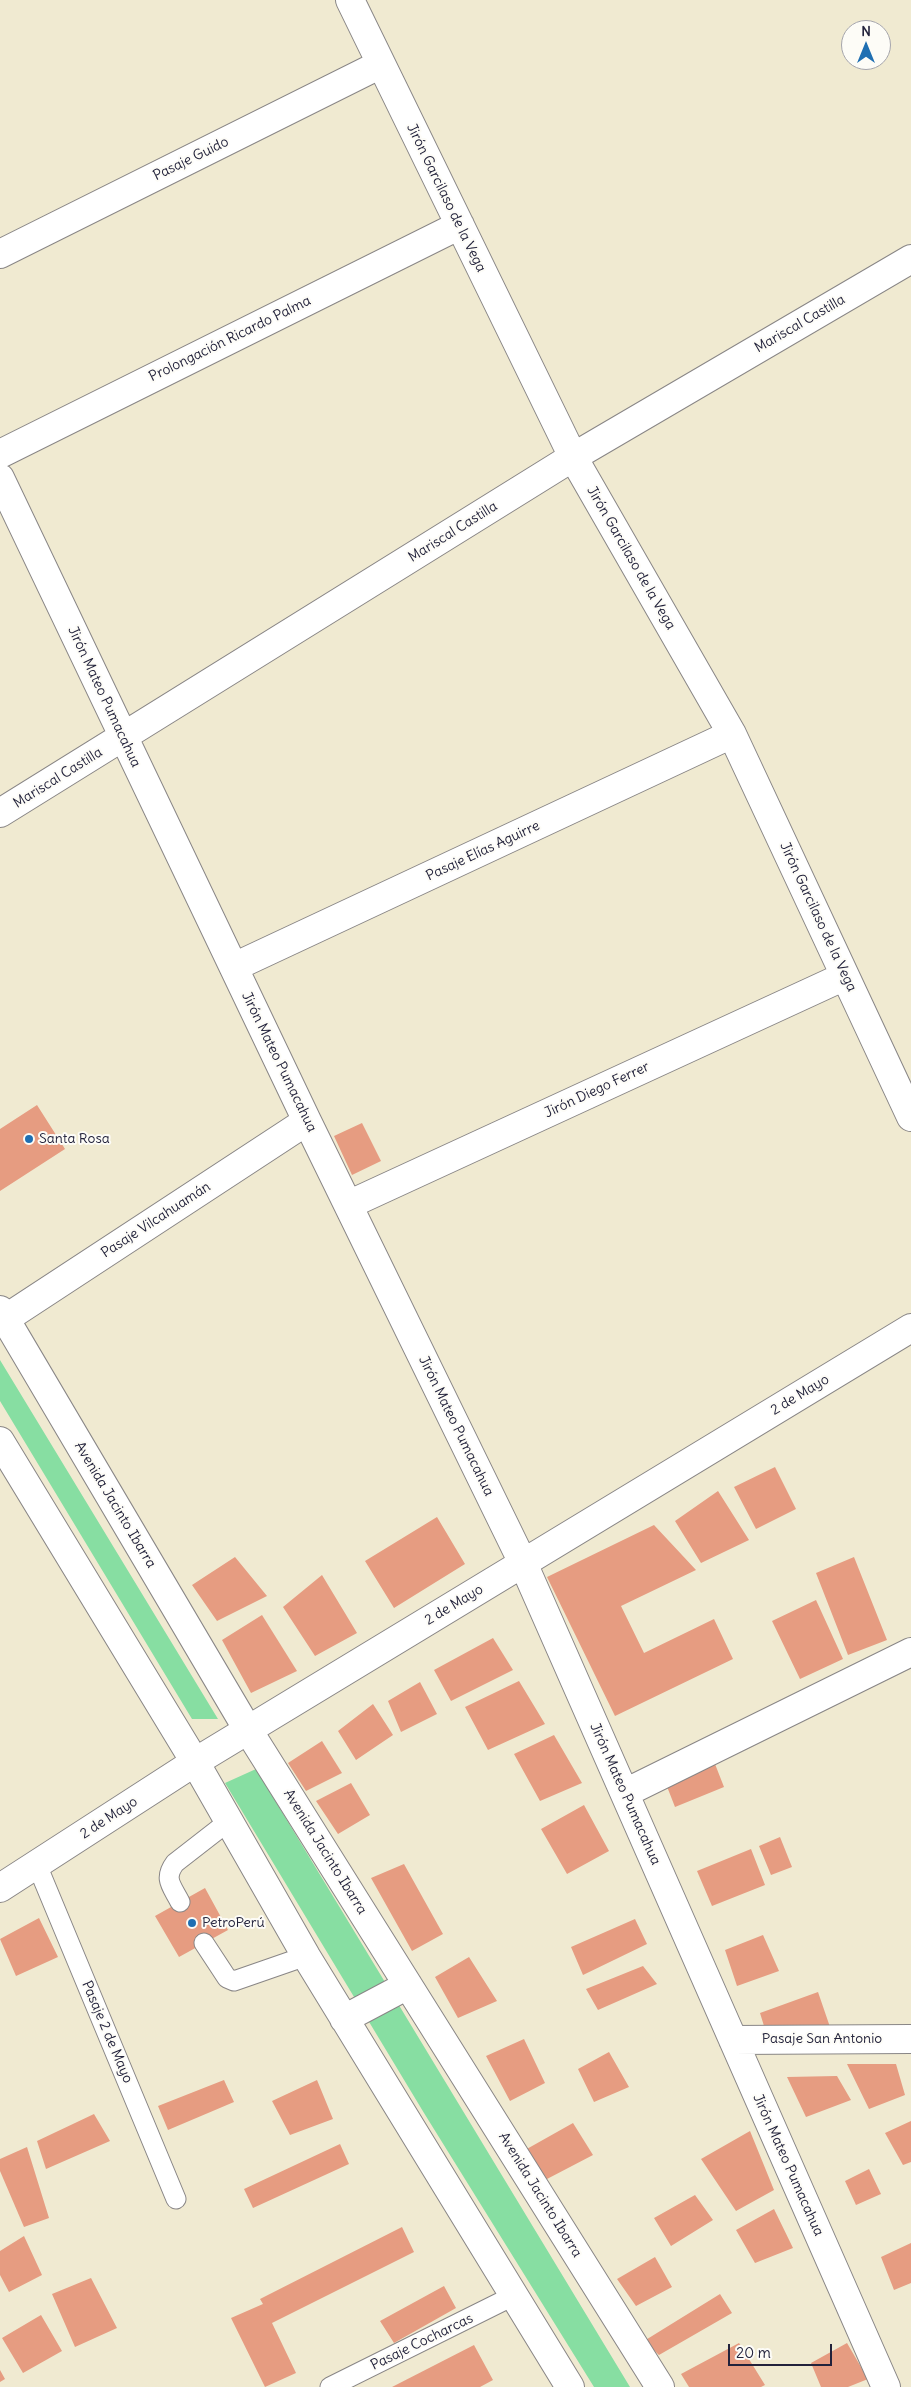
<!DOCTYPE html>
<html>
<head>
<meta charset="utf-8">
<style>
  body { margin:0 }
  #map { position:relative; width:911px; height:2387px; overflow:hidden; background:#f0ead1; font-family:Delius,sans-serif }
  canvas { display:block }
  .north { position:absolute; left:841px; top:20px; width:50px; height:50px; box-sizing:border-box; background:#fdfcf7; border:1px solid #a5a5ac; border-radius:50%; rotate:0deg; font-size:14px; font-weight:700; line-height:20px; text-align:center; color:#22223b }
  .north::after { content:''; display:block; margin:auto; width:18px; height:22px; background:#1f6fb2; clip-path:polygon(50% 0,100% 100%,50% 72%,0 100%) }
  .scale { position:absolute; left:728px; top:2344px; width:104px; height:22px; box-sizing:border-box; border:2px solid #22223b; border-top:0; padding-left:6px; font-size:15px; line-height:18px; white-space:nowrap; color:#22223b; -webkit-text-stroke:4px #fdfcf7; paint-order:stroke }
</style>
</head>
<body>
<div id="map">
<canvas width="911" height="2387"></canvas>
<div class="north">N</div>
<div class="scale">20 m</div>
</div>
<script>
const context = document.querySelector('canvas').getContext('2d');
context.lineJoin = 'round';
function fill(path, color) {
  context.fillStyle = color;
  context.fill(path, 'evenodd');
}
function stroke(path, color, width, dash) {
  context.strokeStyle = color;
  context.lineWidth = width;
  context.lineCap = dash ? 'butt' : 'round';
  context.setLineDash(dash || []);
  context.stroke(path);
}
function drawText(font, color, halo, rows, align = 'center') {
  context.font = font + ' Delius,sans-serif';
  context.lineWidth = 4;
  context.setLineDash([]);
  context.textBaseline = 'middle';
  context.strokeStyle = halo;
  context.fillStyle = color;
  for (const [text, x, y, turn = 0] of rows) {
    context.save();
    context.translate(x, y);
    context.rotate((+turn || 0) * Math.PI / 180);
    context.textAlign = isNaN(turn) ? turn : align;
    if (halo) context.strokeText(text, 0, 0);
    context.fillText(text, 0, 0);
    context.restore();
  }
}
fill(new Path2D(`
  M0,1360L218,1719H192L0,1401Z
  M256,1769L630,2387H594L424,2113L225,1783Z`), '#87dea2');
fill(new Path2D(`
  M37,1105L65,1149L0,1191V1129Z
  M362,1123L381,1161L352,1175L334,1136Z
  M775,1467L796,1509L756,1529L734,1487Z
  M718,1491L749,1540L701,1563L675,1521Z
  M437,1517L465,1564L394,1608L365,1561Z
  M654,1525L696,1570L621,1606L644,1653L714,1619L733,1659L615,1716L547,1577Z
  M235,1557L267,1596L217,1621L192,1585Z
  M854,1557L887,1640L848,1655L816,1573Z
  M322,1575L357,1633L315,1656L283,1607Z
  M816,1600L843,1659L800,1679L772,1621Z
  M262,1615L297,1671L251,1693L222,1640Z
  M493,1638L513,1670L451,1701L434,1670Z
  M519,1681L545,1724L488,1750L465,1707Z
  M420,1682L437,1714L401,1732L388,1701Z
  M373,1704L393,1735L356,1760L338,1731Z
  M554,1735L582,1783L540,1801L514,1754Z
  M322,1741L342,1773L306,1791L288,1763Z
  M715,1764L724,1787L675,1807L666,1784Z
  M351,1783L370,1815L338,1834L316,1801Z
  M584,1805L609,1851L567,1874L541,1829Z
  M780,1837L792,1867L771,1875L759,1846Z
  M751,1849L765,1885L712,1906L697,1871Z
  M404,1864L443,1934L412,1951L371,1878Z
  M205,1888L228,1930L179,1957L155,1916Z
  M39,1918L58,1957L16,1976L0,1939Z
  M635,1919L647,1944L583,1975L571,1947Z
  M763,1935L779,1971L737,1986L725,1950Z
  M469,1957L497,2001L458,2018L435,1977Z
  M643,1966L657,1984L598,2010L586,1989Z
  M818,1992L830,2027L764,2026L760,2013Z
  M524,2039L545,2083L510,2101L486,2056Z
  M609,2052L629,2087L594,2102L578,2069Z
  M847,2064H896L905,2095L869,2109Z
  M837,2076L851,2100L806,2117L787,2077Z
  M224,2080L234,2102L168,2130L158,2106Z
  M317,2080L333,2119L290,2135L272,2101Z
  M94,2114L110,2141L46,2169L37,2141Z
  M911,2121V2162L903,2165L885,2133Z
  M573,2123L593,2155L547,2179L525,2150Z
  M750,2131L774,2190L736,2211L701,2159Z
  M340,2144L349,2164L253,2208L244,2189Z
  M27,2147L49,2218L24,2227L0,2171V2159Z
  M869,2169L881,2194L856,2205L845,2181Z
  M695,2195L713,2220L671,2246L654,2218Z
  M774,2209L793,2248L755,2263L736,2230Z
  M402,2227L414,2252L272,2323L296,2373L265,2387L231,2318L263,2304L260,2299Z
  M24,2236L42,2275L9,2292L0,2275V2251Z
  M911,2243V2283L894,2290L881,2257Z
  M655,2257L672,2287L636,2306L617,2279Z
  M91,2278L117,2328L75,2347L52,2294Z
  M444,2286L456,2308L394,2343L380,2321Z
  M720,2294L732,2313L659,2355L644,2341Z
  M41,2315L62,2351L23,2373L2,2338Z
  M739,2343L765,2385L761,2387H689L681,2374Z
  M847,2343L868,2379L848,2387H821L811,2363Z
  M474,2345L493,2380L480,2387H392Z
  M0,2370L5,2379L0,2382Z`), '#e69c81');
const service = new Path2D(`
  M37,1865L176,2199
  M180,1902C172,1886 163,1879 175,1863L229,1821
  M204,1943L227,1978L234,1981L306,1956
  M330,2387L513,2296`);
const minor = new Path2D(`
  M350,0L573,457L732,734L911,1117
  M0,254L381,64
  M0,454L460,225
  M0,478L307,1121L523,1563L886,2387
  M0,813L573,457L911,259
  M234,967L732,734
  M348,1205L845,976
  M5,1319L307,1121
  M625,1793L911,1652
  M0,1888L195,1762L911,1328
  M733,2040L911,2039`);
const tertiary = new Path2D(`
  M0,1310L248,1730L660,2387
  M0,1441L195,1762L306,1956L570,2387
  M344,2019L408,1985`);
stroke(service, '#898686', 21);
stroke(minor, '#898686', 30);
stroke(tertiary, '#898686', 30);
stroke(service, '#fff', 19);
stroke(minor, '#fff', 28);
stroke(tertiary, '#fff', 28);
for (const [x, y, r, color] of [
  [29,1139,5,"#1f6fb2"],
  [192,1923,5,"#1f6fb2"]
]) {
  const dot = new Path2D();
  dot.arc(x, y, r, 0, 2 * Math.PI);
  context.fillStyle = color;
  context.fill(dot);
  stroke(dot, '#fdfcf7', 2);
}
drawText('14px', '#22223b', '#fdfcf7', [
  ["Pasaje Guido",191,159,-26],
  ["Jirón Garcilaso de la Vega",446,198,64],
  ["Mariscal Castilla",800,324,-30],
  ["Prolongación Ricardo Palma",230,339,-26],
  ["Mariscal Castilla",453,532,-32],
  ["Jirón Garcilaso de la Vega",631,558,60],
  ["Jirón Mateo Pumacahua",104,697,65],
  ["Mariscal Castilla",58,778,-32],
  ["Pasaje Elías Aguirre",483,851,-25],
  ["Jirón Garcilaso de la Vega",818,917,65],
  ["Jirón Mateo Pumacahua",279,1062,64],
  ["Jirón Diego Ferrer",597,1090,-25],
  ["Pasaje Vilcahuamán",156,1220,-33],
  ["2 de Mayo",800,1395,-31],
  ["Jirón Mateo Pumacahua",456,1426,64],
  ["Avenida Jacinto Ibarra",115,1505,59],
  ["2 de Mayo",454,1605,-31],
  ["Jirón Mateo Pumacahua",625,1794,66],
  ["2 de Mayo",109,1818,-33],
  ["Avenida Jacinto Ibarra",325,1852,58],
  ["Pasaje 2 de Mayo",107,2032,67],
  ["Pasaje San Antonio",822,2039],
  ["Jirón Mateo Pumacahua",788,2165,66],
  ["Avenida Jacinto Ibarra",540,2195,58],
  ["Pasaje Cocharcas",422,2342,-26]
]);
drawText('14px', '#22223b', '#fdfcf7', [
  ["Santa Rosa",39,1139],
  ["PetroPerú",202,1923]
], 'left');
</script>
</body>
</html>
